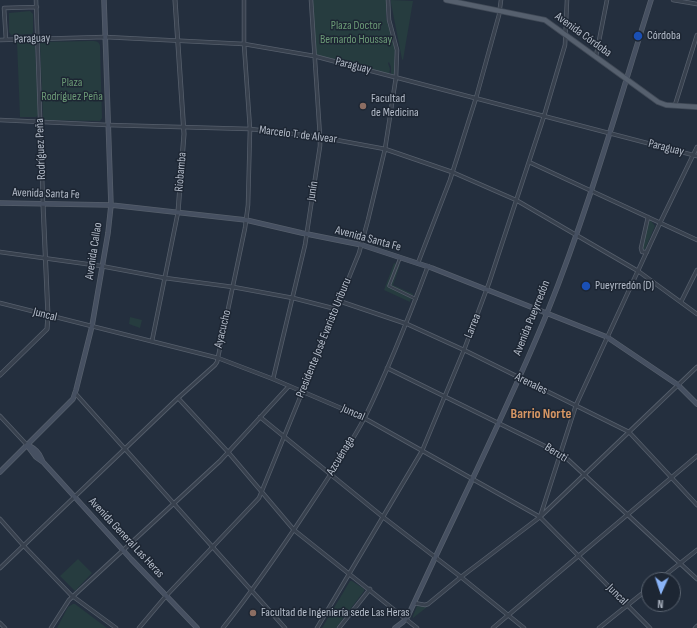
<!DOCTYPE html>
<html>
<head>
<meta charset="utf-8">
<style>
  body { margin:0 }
  #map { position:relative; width:697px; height:628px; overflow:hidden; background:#242f3e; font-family:"Sofia Sans Condensed",sans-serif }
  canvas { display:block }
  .north { position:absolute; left:641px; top:572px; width:40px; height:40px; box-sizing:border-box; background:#1d2633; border:1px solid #59626f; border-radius:50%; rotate:183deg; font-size:11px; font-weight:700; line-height:16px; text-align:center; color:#b4bcc9 }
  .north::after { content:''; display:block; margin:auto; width:14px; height:18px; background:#8ab4f8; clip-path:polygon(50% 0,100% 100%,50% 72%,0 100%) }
</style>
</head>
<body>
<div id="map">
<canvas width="697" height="628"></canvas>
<div class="north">N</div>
</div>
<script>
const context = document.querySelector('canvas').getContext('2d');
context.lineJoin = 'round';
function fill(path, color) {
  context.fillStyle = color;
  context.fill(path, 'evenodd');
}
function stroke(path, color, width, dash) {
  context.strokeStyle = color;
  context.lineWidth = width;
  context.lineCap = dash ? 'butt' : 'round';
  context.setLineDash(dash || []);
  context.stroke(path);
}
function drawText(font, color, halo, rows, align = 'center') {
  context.font = font + ' "Sofia Sans Condensed",sans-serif';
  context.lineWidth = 3;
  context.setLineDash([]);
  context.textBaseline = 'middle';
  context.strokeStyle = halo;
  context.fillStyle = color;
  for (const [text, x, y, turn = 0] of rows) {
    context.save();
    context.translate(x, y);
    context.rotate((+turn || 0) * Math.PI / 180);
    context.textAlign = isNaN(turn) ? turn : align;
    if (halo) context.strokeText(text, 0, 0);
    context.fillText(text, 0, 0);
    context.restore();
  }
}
fill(new Path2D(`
  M313,0H386V18L395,48L394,74H391V67L389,62L388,63L390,69L389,74L317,55L315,51Z
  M391,0L413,1L403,60L402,59L391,3Z
  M30,11L33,14V32L32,34L11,35L9,32V13Z
  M33,41L35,44L38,115L36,117H20L17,42Z
  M89,41C94,41 99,40 100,46L102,118L100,121L45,120L43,117L40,44L43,42Z
  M648,221H651L655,226L645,249L643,250L642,249Z
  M394,263L400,265L393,285L413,294L410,302L384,290Z
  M130,317L142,320L140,328L129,324Z
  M78,559L92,573L75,591L60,576Z
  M350,581H352L364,589V591L336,628H322Z
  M73,604H75L107,628H57L68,607Z
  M417,606L427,607L413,618V616Z`), '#263c3f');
const pedestrian = new Path2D(`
  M400,258L389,286L416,299`);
const minor = new Path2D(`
  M36,0L43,204
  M673,0L697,4
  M0,40L105,37L244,44L314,56L697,156
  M6,40L4,8L37,7
  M596,56L607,0
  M675,105L697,35
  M0,120L108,125L250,129L320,137L385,149L452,172L516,200L638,271L697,314
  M529,162L697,240
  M0,252L101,266L165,278L233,287L293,298L336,309
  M647,252H642L641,248L648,217
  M418,263L450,180L476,98L499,15L501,0
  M339,301L407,324L464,350L629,432L697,505
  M681,302L697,270
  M0,303L218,358L273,379L364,418L540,517L650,628
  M152,341L178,212
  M387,368L563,455L697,579
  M273,379L305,245L320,146V137L311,0
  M75,393L285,628
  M178,398L228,452L294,530L417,628
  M0,416L27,445
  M260,417L383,517L461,577L524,628
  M540,517L576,405L660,223L697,147
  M0,519L23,545L71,595L116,628
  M0,568L178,398L215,365L217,362L245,228L248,205L250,129L244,44V0
  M659,580L697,550
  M414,603L425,605L428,604L461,577L540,517L697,367
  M0,623L5,628
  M51,628L69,600L220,461L289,386
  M139,628L166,596L259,498L359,253L368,220L385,149L396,77L397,50L389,20L388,0
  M223,628C253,590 280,551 307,510C327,480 348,449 365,417C389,368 409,317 428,266
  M317,628L422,451L464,350L489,283L544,116L565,45L567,0
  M339,628L370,589
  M493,628L697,456
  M599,628L649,588
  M695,628L697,626`);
const tertiary = new Path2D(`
  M175,0L184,134L178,212
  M0,375L47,329L48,316L43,204`);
const secondary = new Path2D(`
  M0,203L111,205L246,220L302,233L362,245L432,268L607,337L678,385L697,404
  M27,445L36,457L43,462L131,559L197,628
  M28,445C35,449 39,452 42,460
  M0,472L73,399L76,390L92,326L108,233L111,205L104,0
  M395,628L403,622L408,616C454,515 505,416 547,313C588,211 618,105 651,0`);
const primary = new Path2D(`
  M446,0L545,20L658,102L666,105L697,107`);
stroke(pedestrian, '#565f6c', 3.5);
stroke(minor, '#565f6c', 4.5);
stroke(tertiary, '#565f6c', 5);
stroke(secondary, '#565f6c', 5.5);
stroke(primary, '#414a57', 6);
stroke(pedestrian, '#38414e', 2);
stroke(minor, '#38414e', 3);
stroke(tertiary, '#38414e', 3.5);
stroke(secondary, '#465061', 4);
stroke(primary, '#56606e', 4.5);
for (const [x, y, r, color] of [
  [638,36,5,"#1a4fb4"],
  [363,106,4,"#8d6e63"],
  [586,286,5,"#1a4fb4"],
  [253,613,4,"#8d6e63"]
]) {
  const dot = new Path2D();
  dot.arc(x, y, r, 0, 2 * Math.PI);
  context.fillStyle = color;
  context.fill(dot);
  stroke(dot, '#1d2633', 1.5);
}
drawText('12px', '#6b9a76', '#1d2633', [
  ["Plaza Doctor",356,26],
  ["Bernardo Houssay",356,40],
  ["Plaza",72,83],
  ["Rodríguez Peña",72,97]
]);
drawText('12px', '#b4bcc9', '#1d2633', [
  ["Avenida Córdoba",583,35,36],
  ["Paraguay",32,39,-2],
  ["Paraguay",353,66,14],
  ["Marcelo T. de Alvear",298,135,7],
  ["Paraguay",666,148,14],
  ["Rodríguez Peña",41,149,-92],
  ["Riobamba",181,172,-85],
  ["Junín",313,191,-81],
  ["Avenida Santa Fe",46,194,2],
  ["Avenida Santa Fe",368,239,15],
  ["Avenida Callao",94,251,-81],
  ["Juncal",45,315,14],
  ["Avenida Pueyrredón",532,318,-68],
  ["Larrea",473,326,-68],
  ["Ayacucho",223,329,-77],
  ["Presidente José Evaristo Uriburu",324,338,-68],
  ["Arenales",531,384,26],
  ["Juncal",353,413,24],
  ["Beruti",556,453,32],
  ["Azcuénaga",341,456,-59],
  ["Avenida General Las Heras",126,538,47],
  ["Juncal",617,595,45]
]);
drawText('12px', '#b4bcc9', '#1d2633', [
  ["Córdoba",647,36],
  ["Facultad",371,99],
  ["de Medicina",371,113],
  ["Pueyrredón (D)",595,286],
  ["Facultad de Ingeniería sede Las Heras",261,613]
], 'left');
drawText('bold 14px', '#d59563', '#1d2633', [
  ["Barrio Norte",541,414]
]);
</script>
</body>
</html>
